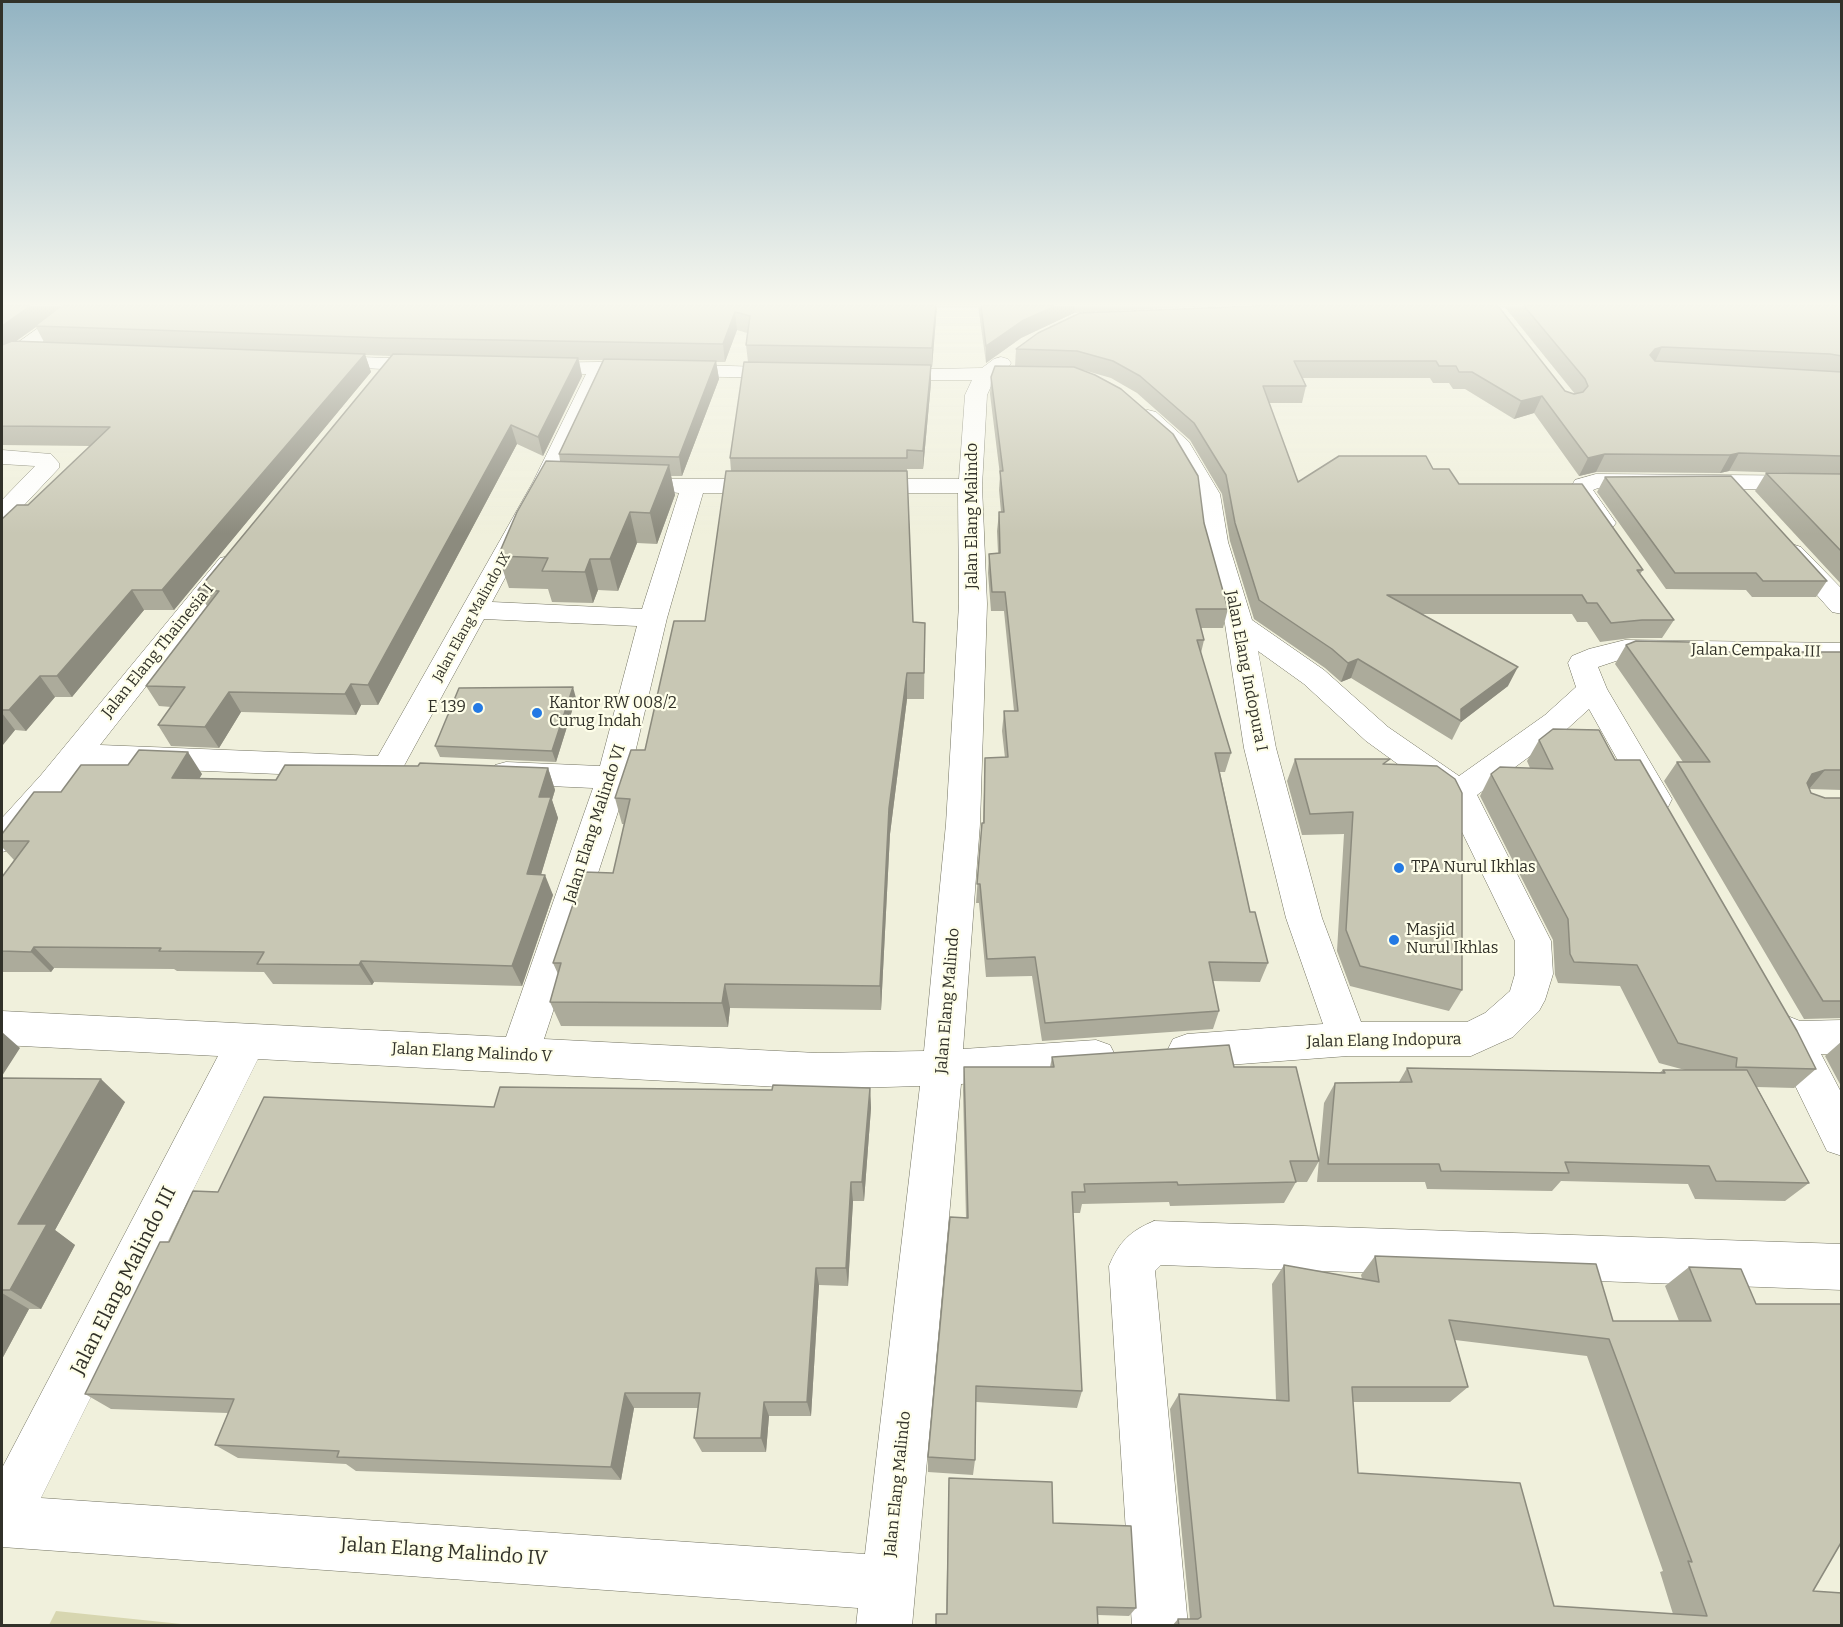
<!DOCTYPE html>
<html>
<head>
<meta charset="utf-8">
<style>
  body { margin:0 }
  #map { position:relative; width:1843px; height:1627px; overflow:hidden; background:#f0f0dc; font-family:Bitter,serif }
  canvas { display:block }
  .frame { position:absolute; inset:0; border:3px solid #313129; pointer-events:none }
</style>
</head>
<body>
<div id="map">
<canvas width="1843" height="1627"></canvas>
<div class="frame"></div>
</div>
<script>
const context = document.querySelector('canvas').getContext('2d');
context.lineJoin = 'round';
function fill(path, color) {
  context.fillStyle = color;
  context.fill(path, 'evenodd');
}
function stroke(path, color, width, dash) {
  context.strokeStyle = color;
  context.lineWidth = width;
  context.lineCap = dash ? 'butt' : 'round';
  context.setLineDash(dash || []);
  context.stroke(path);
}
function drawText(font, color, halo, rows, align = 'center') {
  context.font = font + ' Bitter,serif';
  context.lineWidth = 4.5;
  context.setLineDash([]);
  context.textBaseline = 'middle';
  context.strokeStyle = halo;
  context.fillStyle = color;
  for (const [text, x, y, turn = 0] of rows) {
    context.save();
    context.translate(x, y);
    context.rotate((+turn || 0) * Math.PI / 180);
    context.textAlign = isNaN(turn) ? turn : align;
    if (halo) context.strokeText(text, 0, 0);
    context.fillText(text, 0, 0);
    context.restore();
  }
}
fill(new Path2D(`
  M56,1611L191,1625H49Z`), '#d7d6b0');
const street = new Path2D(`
  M69,306H91L9,367L2,369V354Z
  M323,356L428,359L435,361L438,365L435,369L428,371L316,366L313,362L316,358Z
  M1001,357L1008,359L1011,363L1008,368L1043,370L1046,374L1043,378L994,380L987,395L982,486L987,604L980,824L963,1049L1096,1040L1110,1045L1116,1057L1110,1069L1096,1074L961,1084L912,1626H856L858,1608L2,1547V1468L218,1056L2,1045V1011L506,1037L593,788L506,784L495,781L490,773L495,765L506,762L600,766L637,626L484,619L399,775L377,778L83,766L14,849L2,852V818L41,775L220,558L229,556L238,558L242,564L100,745L378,756L533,482L586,374L536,373L529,371L526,367L529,363L599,362L795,368L798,372L795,376L788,378L606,375L557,482L492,602L642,609L679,493L662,491L658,486L662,481L670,479H768L776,481L780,486L776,491L768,493H703L667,618L629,778L544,1039L817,1053L924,1051L946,824L959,604L958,493H862L854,491L850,486L854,481L862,479H959L965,395L972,380H887L880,378L877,374L880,370L982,368L994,359ZM258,1059L817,1089L920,1086L865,1554L41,1498Z
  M1148,410L1156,412L1189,442L1220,494L1228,542L1252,620L1324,670L1388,727L1459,776L1545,715L1576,687L1568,663L1572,656L1589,649L1625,640L1842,643V661L1625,658L1598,667L1607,689L1672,799L1668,807L1656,811L1644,807L1589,709L1567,729L1477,795L1551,941L1553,974L1545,1000L1539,1011L1513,1037L1471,1056H1348L1187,1068L1173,1063L1167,1051L1173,1039L1187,1034L1323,1024L1286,918L1244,748L1225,624L1202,542L1196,494L1172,451L1137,417L1140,412ZM1258,651L1304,684L1366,741L1446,799L1515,941V974L1510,991L1485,1013L1467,1022H1361L1322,918L1276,748Z
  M2,450L51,454L59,463V468L11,519L2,521V500L35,466L2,464Z
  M1596,474L1842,476V490L1598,488L1593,490L1616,523L1612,528L1603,531L1594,528L1569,490L1575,480Z
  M1792,544L1801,547L1842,589V614L1832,612L1783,557L1779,552L1783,547Z
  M1790,1017L1800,1021L1842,1020V1054H1821L1842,1094V1156L1827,1151L1770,1034L1776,1022Z
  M1154,1221L1842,1244V1290L1161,1265L1155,1271L1188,1626H1132L1109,1266C1119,1242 1130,1231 1154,1221Z`);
stroke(street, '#737361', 1);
fill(street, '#fff');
fill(new Path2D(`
  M2,306H937L932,367H931V383L923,469H907L913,622L925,623L924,699H907L890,834L881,1010L730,1008L728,1027L561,1026L550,1002L558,974L553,963L613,873L624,824H622L615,798L645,750L705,621L731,471L730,458L748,362L746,345L747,333L737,330L725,362H716L719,379L682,476H671L675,495L657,544L637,543L618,591L598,590L593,603L552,602L548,589L509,588L498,556L560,461L559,454L603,360H579L582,376L543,456L517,444L378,705H361L356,715L241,712L219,748L171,746L158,725L171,707L159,706L146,686L207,606L198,590L391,356L365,355L371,372L174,610H144L72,697H55L26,731L15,730L2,746V519L28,505L90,446L2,445ZM36,327L44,342L16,341Z
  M978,306H1209L1074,313L1021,338L986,363Z
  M1256,306L1575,394L1504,306H1842V585L1755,491L1766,473L1823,474L1729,471L1720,473L1596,472L1579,476L1534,413L1514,419L1465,389H1453L1449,383H1433L1430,378H1303L1306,386L1302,403H1269L1298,482L1433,469L1459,484L1643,570L1640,574L1674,620L1662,638H1631L1600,642L1587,622H1577L1572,614H1422L1508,686L1461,722L1452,740L1351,678L1341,682L1325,668L1254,619L1230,541L1222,494L1190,440L1137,393L1111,378L1083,370L1204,523L1228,609L1223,628H1201L1204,640L1201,653L1231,753L1225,772H1220L1250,912L1268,963L1260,982L1213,981L1219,1011L1213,1029L1042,1041L1032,976L986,977L979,903H976L982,823H983L985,758H1005L1002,731L1004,711H1014L1004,611H991L988,573L989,554L998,553L997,531L999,512H1001L999,490L1000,475L990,394L991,377L1015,366L1016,349Z
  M1605,477L1827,581L1816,597H1752L1746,590L1666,589L1597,492Z
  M1626,645L1698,652H1842V790L1809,789L1811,793L1825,798H1842V1018L1804,1019L1664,781L1677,762H1683L1615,664Z
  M576,698L556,762L440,757L435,746Z
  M1539,740L1615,760L1816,1069L1794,1088L1757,1087L1809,1183L1785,1201L1695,1199L1688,1184L1561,1181L1552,1191L1427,1189L1425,1182H1317L1324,1103L1335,1083L1399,1082L1407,1068L1659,1073L1663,1070H1685L1659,1063L1620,986L1558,983L1555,975L1553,940L1480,796L1491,774L1530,768L1527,761Z
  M1295,759L1388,764L1462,990L1449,1011L1350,986L1337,951L1344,834L1302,835L1287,781Z
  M548,768L555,790L552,800L558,818L541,874L553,895L522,986L374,982L372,985L273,984L264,972L177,971L174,969L54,968L51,972H2V877L14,860L2,847V834L61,792L202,774L199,779L276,780Z
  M1842,1041V1088L1825,1056Z
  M1052,1057L1234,1067L1319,1161L1307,1182H1296L1284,1203L1170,1206L1169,1202L1082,1204L1080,1213H1073L1082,1391L1077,1408L976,1402L975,1460L973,1475L928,1472V1457L966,1218L963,1090L964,1067H1050Z
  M2,1078L125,1102L55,1230L75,1245L41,1309H29L2,1359Z
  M870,1088L871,1108L864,1201H853L848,1286L819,1285L811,1416H769L766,1452H702L694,1438L698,1408H634L621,1480L356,1471L346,1464L238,1458L215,1445L228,1413L111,1409L85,1394L169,1242L218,1192L494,1107L772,1090Z
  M1375,1256L1613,1321H1679L1665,1286L1689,1267L1741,1269L1813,1591L1842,1626H1172L1178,1619H1190L1170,1409L1179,1394L1276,1400L1272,1284L1284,1265L1362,1279L1361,1275ZM1455,1340L1587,1356L1663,1571L1660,1572L1673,1614L1554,1606L1358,1473L1353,1402H1450L1468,1387Z
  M949,1478L1053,1523L1136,1608L1129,1616L1098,1615L946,1614Z`), '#acab9b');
fill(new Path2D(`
  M30,306H65L35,326L36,327L5,349L2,354V326Z
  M936,306H937L932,367V348Z
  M1055,306H1075L1074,313L1021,338L986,363V346L1022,321Z
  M735,312L737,330L725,362L723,344Z
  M1662,347L1654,364L1650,355L1655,349Z
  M365,354L371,372L174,610L162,590Z
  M578,358L582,376L543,456L538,437Z
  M716,361L719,379L682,476L679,457Z
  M931,365V383L923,469V451Z
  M1542,396L1534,413L1514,419L1521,401Z
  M511,425L517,444L378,705L368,685Z
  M1739,453L1729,471L1720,473L1730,455Z
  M1605,454L1596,472L1579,476L1588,458Z
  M669,465L675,495L657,544L650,513Z
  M630,512L637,543L618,591L610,559Z
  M590,559L598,590L593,603L585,572Z
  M132,590L144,610L72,697L57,676Z
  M1358,659L1351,678L1341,682L1348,663Z
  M1518,667L1508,686L1461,722V709Z
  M907,673V699L890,834L881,1010L880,986L889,808Z
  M40,676L55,697L26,731L9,710Z
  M351,684L361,705L356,715L345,694Z
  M573,687L576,698L556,762L552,751Z
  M229,692L241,712L219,748L205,727Z
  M2,713L15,730L2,746Z
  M188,752L202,774L187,799L172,778Z
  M548,768L555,790L552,800L558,818L535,895L527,874L539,797Z
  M1825,770L1809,789L1796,793L1812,774Z
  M545,875L553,895L522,986L512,966Z
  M34,947L54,968L51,972L31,952Z
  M361,961L374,982L372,985L359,965Z
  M725,984L730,1008L728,1027L722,1003Z
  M2,1032L20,1048L2,1076Z
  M101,1079L125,1102L55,1230L75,1245L41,1309L10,1290L18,1224Z
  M870,1088L871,1108L864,1201L862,1182Z
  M851,1182L853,1201L848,1286L846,1268Z
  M816,1268L819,1285L811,1416L807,1402Z
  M2,1293L29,1309L2,1359Z
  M625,1393L634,1408L621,1480L611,1467Z
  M764,1402L769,1416L766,1452L761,1438Z`), '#8c8b7e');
const building = new Path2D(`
  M2,306H30L2,326Z
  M61,306H936L932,348L746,345L750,316L735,312L723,344L386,338L35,326Z
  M981,306H1055L1022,321L986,346Z
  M1256,306H1498L1565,391L1574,394L1583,392L1588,386L1585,379L1524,306H1842V356L1830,354L1662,347L1655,349L1650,355L1655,361L1842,372V456L1739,453L1730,455L1605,454L1588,458L1542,396L1521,401L1472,372H1459L1456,366H1439L1436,361H1294L1306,386H1263L1298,482L1339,456H1426L1433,469H1449L1459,484H1582L1643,570H1637L1674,620H1642L1611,623L1597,603H1587L1582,595H1387L1518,667L1461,709V721L1358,659L1348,663L1332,649L1259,600L1235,523L1226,475L1194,423L1140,376L1113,361L1077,351L1016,349L1038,333L1080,313Z
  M12,341L365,354L162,590H132L57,676H40L9,710H2V519L17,505H28L110,427L2,426V345Z
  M393,354L578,358L538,437L511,425L368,685L351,684L345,694L229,692L205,727L158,725L185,687L146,686L219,591L198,590Z
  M604,359L716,361L679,457L559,454Z
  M744,362L931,365L923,451L907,450V458H730Z
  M995,366L1074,367L1095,375L1121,389L1173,434L1198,476L1204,523L1228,609H1196L1204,640H1197L1231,753H1215L1250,912H1255L1268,963L1209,962L1219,1011L1045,1023L1035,957L987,959L980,884H977L982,823H984L985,758L1008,757L1004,711H1018L1005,592H992L989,554L1000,553L999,512H1004L1000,471H1003L991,377Z
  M546,461L669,465L650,513L630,512L610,559H590L585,572L542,571L548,558L498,556L517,512Z
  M726,471H907L913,622L925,623L924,673H907L889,808L880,986L725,984L722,1003L550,1002L561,963H553L584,872L613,873L630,799L615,798L631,750H645L674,621H705Z
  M1766,473L1842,474V552Z
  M1731,476L1827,581H1763L1756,573H1675L1605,477Z
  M1636,641L1690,642L1698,652H1842V770H1825L1812,774L1807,783L1811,793L1825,798H1842V1001H1823L1677,762H1710L1626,645Z
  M573,687L552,751L435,746L459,688Z
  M1553,729L1599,730L1615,760H1640L1797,1031L1816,1069L1736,1067L1737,1058L1678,1043L1637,965L1574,962L1570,954L1568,919L1491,774L1500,767L1553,769L1539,740Z
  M139,750L188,752L172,778L276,780L285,765L418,766L420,763L548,768L539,797H551L527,874L545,875L512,966L361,961L359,965L257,964L264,952L159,951L161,948L34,947L31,952L2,951V877L29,841H2V834L34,792H61L81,765H128Z
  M1295,759H1390L1383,764L1437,766L1455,779L1462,793V990L1360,966L1346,930L1353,812L1310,814Z
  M1229,1045L1234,1067H1296L1319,1161H1290L1296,1182L1178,1185L1177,1182L1084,1184L1085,1192H1072L1082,1391L976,1386L975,1460L928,1457L950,1217L968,1218L964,1067H1054L1052,1057Z
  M1407,1068L1665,1073L1663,1070H1747L1809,1183L1716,1181L1709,1166L1565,1162L1569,1173L1441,1171L1439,1164H1328L1335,1083L1412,1082Z
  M2,1078L101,1079L18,1224H47L10,1290H2Z
  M773,1085L870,1088L862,1182H851L846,1268H816L807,1402H764L761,1438H694L700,1393H625L611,1467L337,1457L339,1451L215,1445L234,1399L85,1394L160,1242H169L193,1191L218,1192L264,1097L494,1107L500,1087L772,1090Z
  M1375,1256L1596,1264L1613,1321H1711L1689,1267L1741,1269L1756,1304H1842V1541L1813,1591L1842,1593V1626H1179L1178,1619H1198L1201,1617L1179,1394L1289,1401L1284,1265L1379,1282ZM1449,1320L1609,1339L1692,1562L1688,1561L1707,1616L1554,1606L1520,1483L1358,1473L1352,1387H1468Z
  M949,1478L1052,1482L1053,1523L1131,1526L1136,1608L1097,1607L1098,1626H936V1614H947Z`);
fill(building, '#c8c7b4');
stroke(building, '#8c8b7e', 1.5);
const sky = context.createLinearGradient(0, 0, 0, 534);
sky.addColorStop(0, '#92b3c2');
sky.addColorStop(0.57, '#f8f8ef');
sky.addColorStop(1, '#f8f8ef00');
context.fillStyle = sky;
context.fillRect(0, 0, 1843, 534);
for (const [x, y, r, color] of [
  [478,708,6,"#247ae4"],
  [537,713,6,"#247ae4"],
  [1399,868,6,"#247ae4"],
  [1394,940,6,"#247ae4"]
]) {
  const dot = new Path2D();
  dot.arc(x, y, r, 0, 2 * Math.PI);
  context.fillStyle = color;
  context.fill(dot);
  stroke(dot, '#fefee9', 2);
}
drawText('14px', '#313129', '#fefee9', [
  ["Jalan Elang Malindo IX",472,617,-61]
]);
drawText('16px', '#313129', '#fefee9', [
  ["Jalan Elang Malindo",973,516,-90],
  ["Jalan Elang Thainesia I",158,651,-51],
  ["Jalan Cempaka III",1756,651,1],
  ["Jalan Elang Indopura I",1246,671,79],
  ["Jalan Elang Malindo VI",595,824,-72],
  ["Jalan Elang Malindo",948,1001,-85],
  ["Jalan Elang Indopura",1384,1041,-1],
  ["Jalan Elang Malindo V",472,1053,3],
  ["Jalan Elang Malindo",898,1484,-84]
]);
drawText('16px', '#313129', '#fefee9', [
  ["Kantor RW 008/2",549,704],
  ["Curug Indah",549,722],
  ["E 139",466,708,"right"],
  ["TPA Nurul Ikhlas",1411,868],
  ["Masjid",1406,931],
  ["Nurul Ikhlas",1406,949]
], 'left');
drawText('20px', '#313129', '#fefee9', [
  ["Jalan Elang Malindo III",124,1281,-63],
  ["Jalan Elang Malindo IV",444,1552,4]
]);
</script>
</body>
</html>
